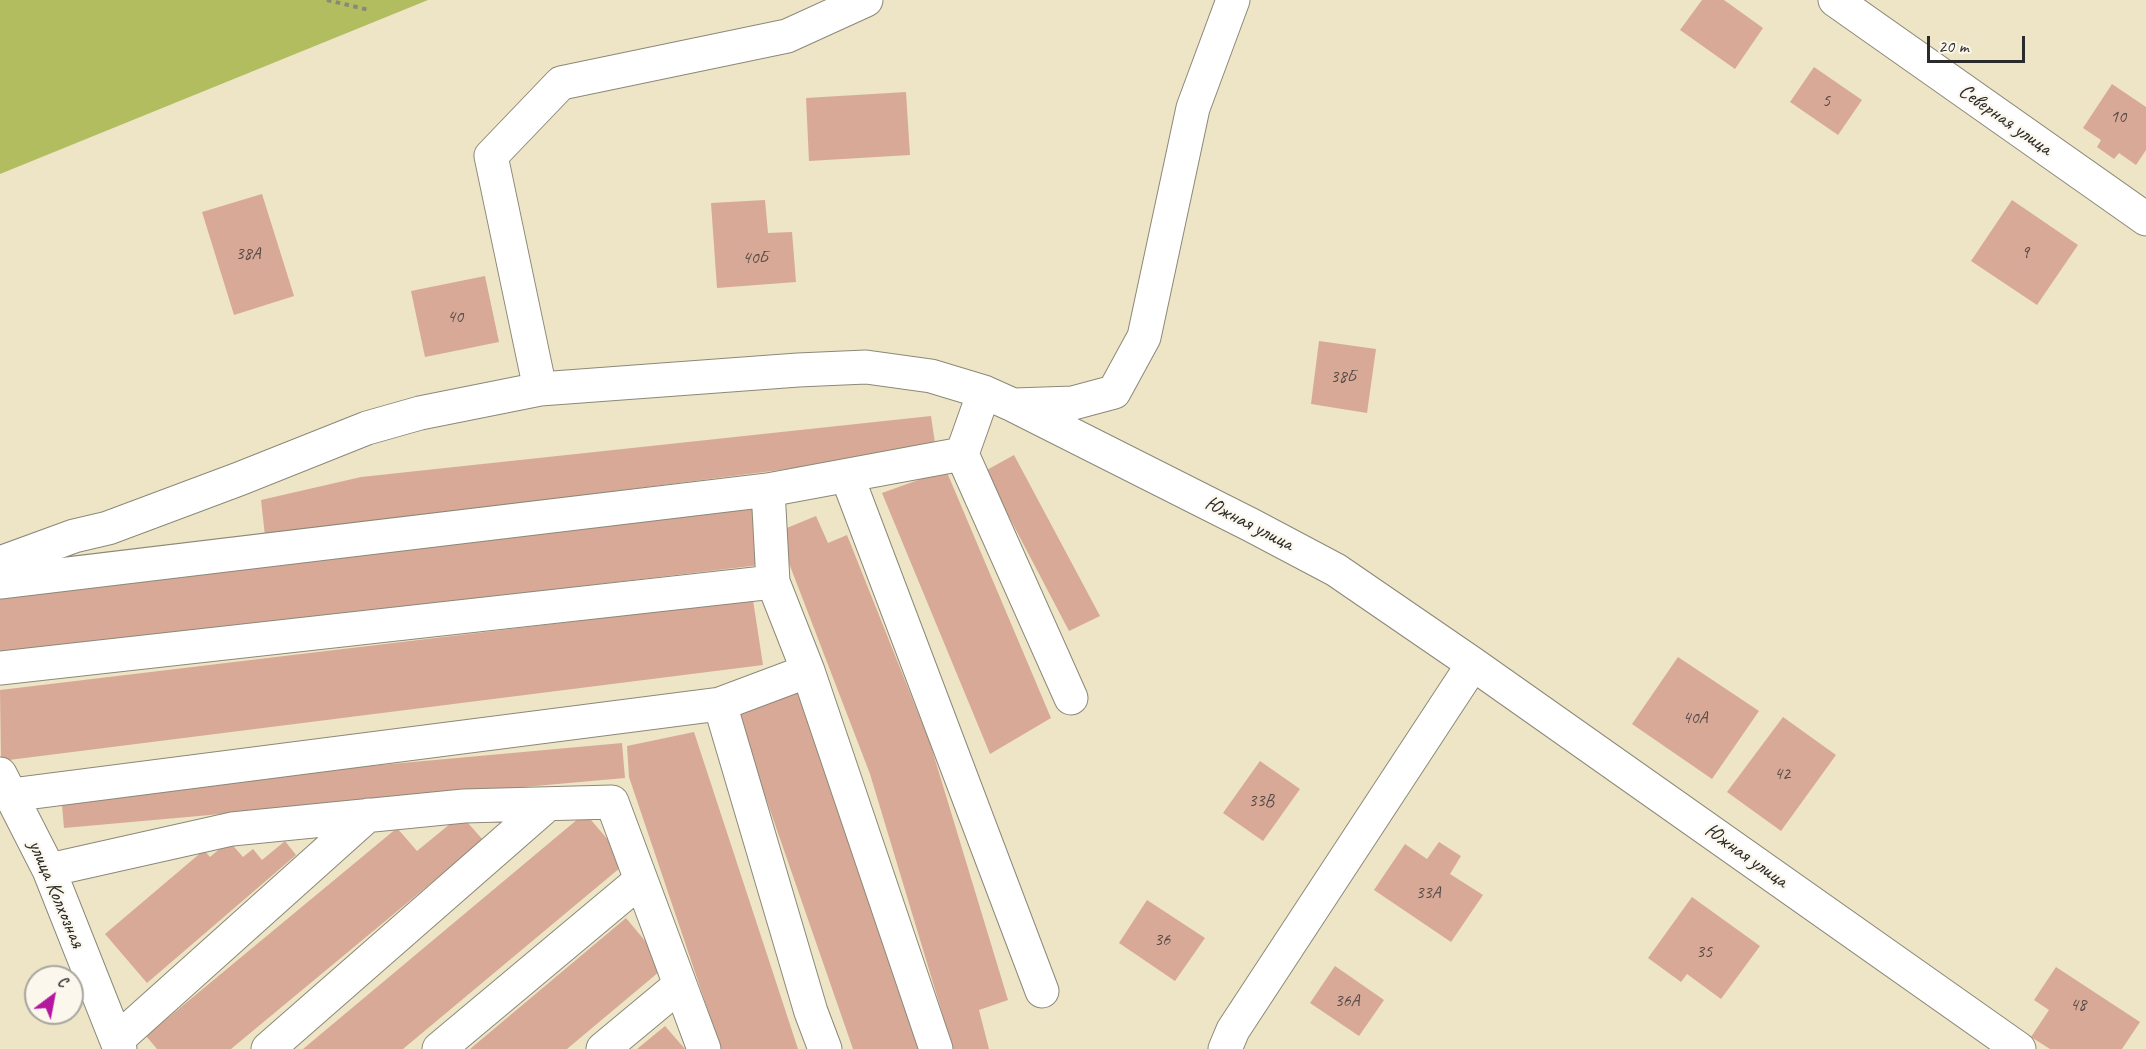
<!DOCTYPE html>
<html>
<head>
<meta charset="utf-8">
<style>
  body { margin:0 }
  #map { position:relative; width:2146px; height:1049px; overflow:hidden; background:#ede5c6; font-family:Caveat,sans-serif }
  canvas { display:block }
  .north { position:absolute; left:24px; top:965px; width:60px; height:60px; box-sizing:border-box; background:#fbf7ec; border:2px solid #a8a59f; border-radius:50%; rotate:32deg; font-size:16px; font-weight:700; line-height:24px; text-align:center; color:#2b2b2b }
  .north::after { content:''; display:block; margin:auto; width:21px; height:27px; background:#b5179e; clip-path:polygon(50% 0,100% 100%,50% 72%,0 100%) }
  .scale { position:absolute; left:1927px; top:36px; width:98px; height:27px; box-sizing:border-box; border:3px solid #2b2b2b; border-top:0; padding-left:8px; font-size:18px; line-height:21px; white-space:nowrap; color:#2b2b2b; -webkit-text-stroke:4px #fbf7ec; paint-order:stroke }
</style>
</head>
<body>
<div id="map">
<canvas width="2146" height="1049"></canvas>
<div class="north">С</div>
<div class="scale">20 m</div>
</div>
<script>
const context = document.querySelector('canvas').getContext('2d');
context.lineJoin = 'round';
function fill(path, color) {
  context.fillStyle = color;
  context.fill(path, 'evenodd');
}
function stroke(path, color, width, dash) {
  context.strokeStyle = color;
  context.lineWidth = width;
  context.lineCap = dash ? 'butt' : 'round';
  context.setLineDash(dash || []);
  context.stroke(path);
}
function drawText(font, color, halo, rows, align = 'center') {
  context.font = font + ' Caveat,sans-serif';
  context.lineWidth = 4.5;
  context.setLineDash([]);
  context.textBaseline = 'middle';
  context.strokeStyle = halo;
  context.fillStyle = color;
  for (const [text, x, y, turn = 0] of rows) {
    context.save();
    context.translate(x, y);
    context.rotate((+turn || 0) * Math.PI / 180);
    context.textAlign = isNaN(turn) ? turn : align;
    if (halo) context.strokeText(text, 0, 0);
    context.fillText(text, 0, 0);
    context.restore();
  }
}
fill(new Path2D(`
  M0,0H428L0,174Z`), '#b1bd5f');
fill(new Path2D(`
  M1702,0H1724L1763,28L1735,69L1680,30Z
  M1814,67L1862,100L1838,135L1790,102Z
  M2112,84L2146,107V150L2136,165L2119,153L2114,159L2097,147L2101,140L2083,128Z
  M906,92L910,155L809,161L806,98Z
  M262,194L294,296L234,315L202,212Z
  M765,200L768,233L792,232L796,282L717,288L711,203Z
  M2012,200L2078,245L2037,305L1971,261Z
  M485,276L499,342L425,357L411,291Z
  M1319,341L1376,349L1367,413L1311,404Z
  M931,416L936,450L265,536L261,500L361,477Z
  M1014,455L1100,616L1069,631L985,471Z
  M946,470L1051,718L990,754L882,493Z
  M754,500L760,565L0,655V593Z
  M816,516L828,543L847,535L930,743L1008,1000L979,1010L989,1049H953L870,774L777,532Z
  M753,600L763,665L1,761L0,690Z
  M1678,657L1759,711L1712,779L1632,724Z
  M797,690L922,1049H853L736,712Z
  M1783,717L1836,755L1781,831L1727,792Z
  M694,732L798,1049H721L629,777L627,746Z
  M622,743L625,778L64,828L61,794Z
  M1260,761L1300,789L1263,841L1223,813Z
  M585,813L627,862L403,1049H303Z
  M461,815L483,840L231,1049H157L146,1036L397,828L417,851Z
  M229,841L243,857L253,849L262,860L285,841L296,855L147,983L105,934L204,850L210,857Z
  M1439,842L1461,856L1450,874L1483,895L1451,942L1374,890L1405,844L1427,859Z
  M1692,897L1760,946L1721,999L1687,974L1681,982L1648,958Z
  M1147,900L1205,938L1175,981L1119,943Z
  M626,918L666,966L567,1049H470Z
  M1335,966L1384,1000L1359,1036L1310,1003Z
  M2056,967L2140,1022L2122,1049H2050L2031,1037L2049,1010L2034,1000Z
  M665,1026L685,1049H637Z`), '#d8a997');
const minor = new Path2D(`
  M1835,0L2146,219
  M540,389L491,156L561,83L787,36L866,0
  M1015,405L1073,403L1114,392L1144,337L1193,108L1233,0
  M962,454L1071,698
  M847,476L1042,991
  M0,563L74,536L108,528L239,479L367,428L420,413L540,389L798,370L866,367L931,376L984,392L1013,405L1251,525L1336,570L1473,664L2019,1049
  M0,582L768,490
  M0,668L773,582
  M808,671L936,1049
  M0,774L49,870L120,1049
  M11,795L720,704
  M49,870L232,829L464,806L612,802L704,1049
  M117,1040L368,815
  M268,1049L548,804
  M439,1049L641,880
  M603,1049L680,985
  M825,1049L811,1012L720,704L808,671L773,582L768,490L962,454L984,392
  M1225,1049L1233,1030L1473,664`);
stroke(minor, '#8c8878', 35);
stroke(new Path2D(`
  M327,0L369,10`), '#8c8878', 4, [4.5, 4.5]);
stroke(minor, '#fff', 33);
drawText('18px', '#564a46', null, [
  ["5",1826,101],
  ["10",2118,117],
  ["9",2025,253],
  ["38А",248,254],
  ["40Б",755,258],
  ["40",455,317],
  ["38Б",1343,377],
  ["40А",1695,718],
  ["42",1782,774],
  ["33В",1261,801],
  ["33А",1428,893],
  ["36",1162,940],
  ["35",1704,952],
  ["36А",1347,1001],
  ["48",2078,1005]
]);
drawText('21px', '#2b2b2b', '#fbf7ec', [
  ["Северная улица",2005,120,35],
  ["Южная улица",1249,524,27],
  ["Южная улица",1746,856,35],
  ["улица Колхозная",56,894,67]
]);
</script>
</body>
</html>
